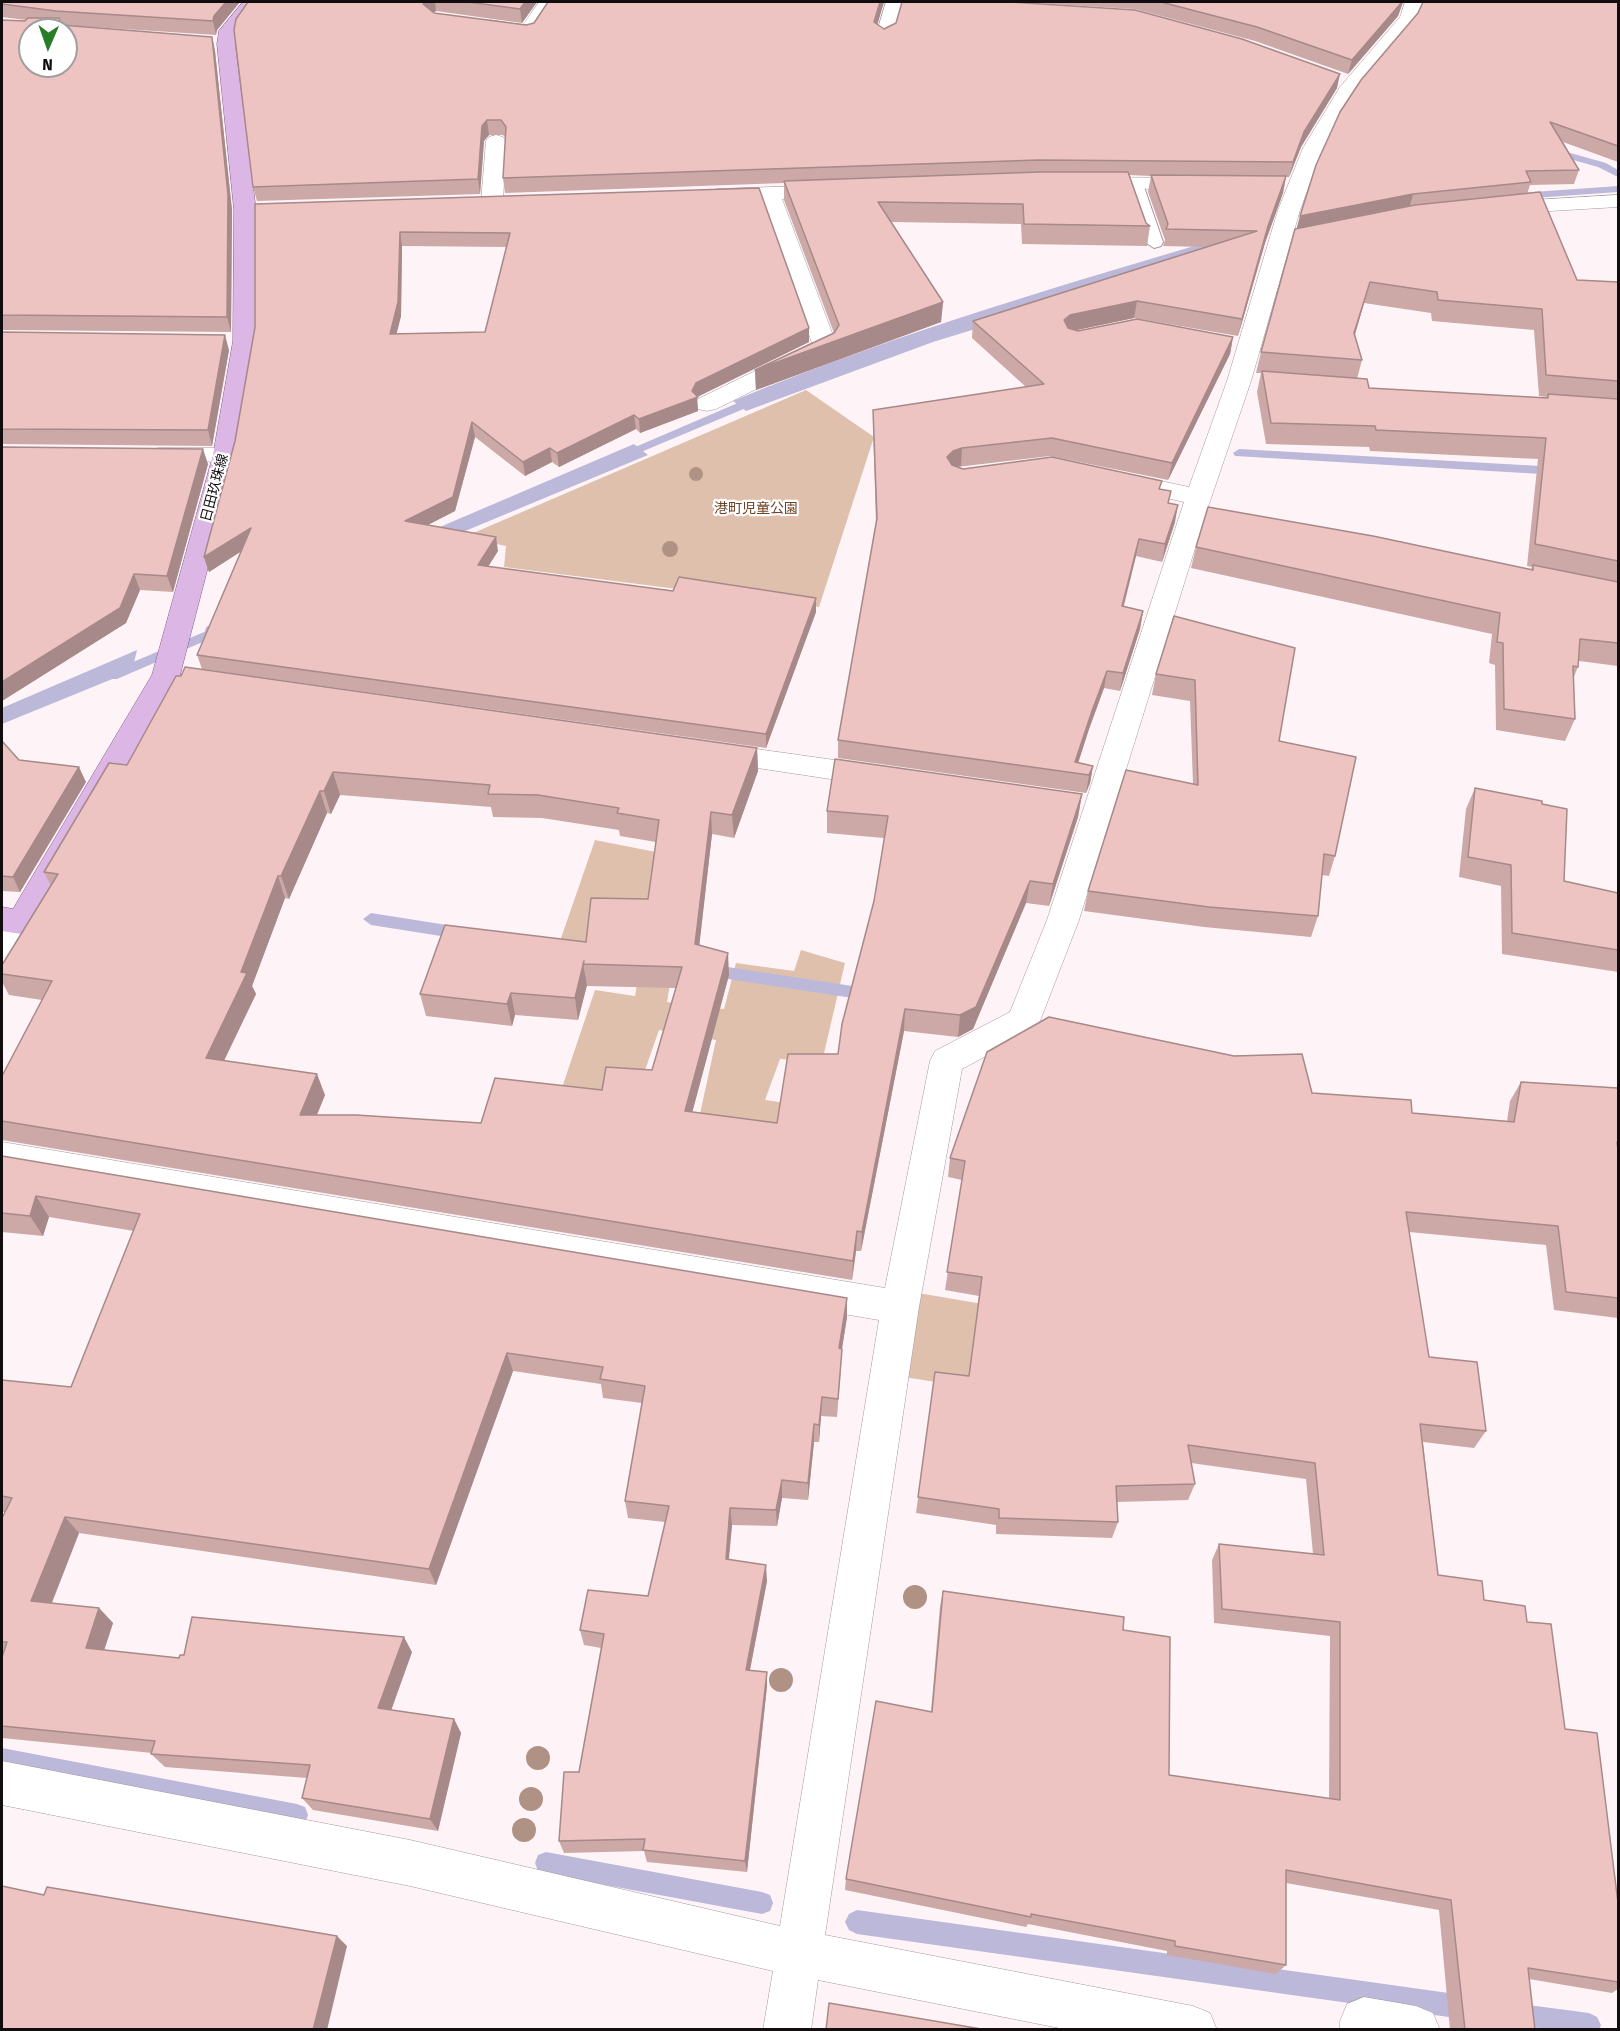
<!DOCTYPE html>
<html>
<head>
<meta charset="utf-8">
<style>
  body { margin:0 }
  #map { position:relative; width:1620px; height:2031px; overflow:hidden; background:#fef4f8; font-family:"Fira Sans",sans-serif }
  canvas { display:block }
  .frame { position:absolute; inset:0; border:3px solid #110d0f; pointer-events:none }
  .north { position:absolute; left:18px; top:18px; width:60px; height:60px; box-sizing:border-box; background:#fff; border:2px solid #a09e9f; border-radius:50%; rotate:182deg; font-size:16px; font-weight:700; line-height:24px; text-align:center; color:#110d0f }
  .north::after { content:''; display:block; margin:auto; width:21px; height:27px; background:#297d29; clip-path:polygon(50% 0,100% 100%,50% 72%,0 100%) }
</style>
</head>
<body>
<div id="map">
<canvas width="1620" height="2031"></canvas>
<div class="frame"></div>
<div class="north">N</div>
</div>
<script>
const context = document.querySelector('canvas').getContext('2d');
context.lineJoin = 'round';
function fill(path, color) {
  context.fillStyle = color;
  context.fill(path, 'evenodd');
}
function stroke(path, color, width, dash) {
  context.strokeStyle = color;
  context.lineWidth = width;
  context.lineCap = dash ? 'butt' : 'round';
  context.setLineDash(dash || []);
  context.stroke(path);
}
function drawText(font, color, halo, rows, align = 'center') {
  context.font = font + ' "Fira Sans","Noto Sans JP",sans-serif';
  context.lineWidth = 4.5;
  context.setLineDash([]);
  context.textBaseline = 'middle';
  context.strokeStyle = halo;
  context.fillStyle = color;
  for (const [text, x, y, turn = 0] of rows) {
    context.save();
    context.translate(x, y);
    context.rotate((+turn || 0) * Math.PI / 180);
    context.textAlign = isNaN(turn) ? turn : align;
    if (halo) context.strokeText(text, 0, 0);
    context.fillText(text, 0, 0);
    context.restore();
  }
}
fill(new Path2D(`
  M806,390L874,437L819,607L504,567L506,546L464,537Z
  M595,840L661,853L635,955L560,941Z
  M643,948L675,955L667,1002L724,1009L736,963L794,971L801,950L845,963L822,1062L780,1059L765,1100L786,1103L778,1132L698,1123L716,1040L659,1030L643,1076L589,1133L548,1129L595,990L635,996Z
  M912,1292L983,1304L975,1388L897,1376Z`), '#dfc0ad');
fill(new Path2D(`
  M1251,229L1254,243L933,342L746,411L733,401C901,331 1077,281 1251,229Z
  M634,444L648,455L203,640L206,627Z
  M137,650L132,671L2,724V708Z`), '#bcb8d9');
fill(new Path2D(`
  M1549,147L1606,163L1618,170V177L1598,167L1545,152V148Z
  M1618,186V192L1519,199L1514,196L1519,193Z
  M761,393L767,397L765,400L622,460L618,461L612,457Z
  M1239,449L1558,467L1564,471L1558,475L1235,456L1233,453Z
  M223,624L228,625V631L117,679H107L105,676L107,673Z
  M371,913L466,928L474,934L466,940L371,925L363,919Z
  M708,964L872,989L878,990L880,995L878,1000L872,1001L708,976L700,970Z
  M2,1748L297,1804L305,1807L308,1815L305,1823L297,1826L2,1770Z
  M546,1852L762,1892L770,1895L773,1903L770,1911L762,1914L546,1874L538,1871L535,1863L538,1855Z
  M857,1910L1470,1996L1478,2000L1482,2008L1478,2016L1470,2020L857,1934L849,1930L845,1922L849,1914Z
  M1513,2003L1589,2013L1597,2017L1601,2025L1599,2030L1513,2027L1505,2023L1501,2015L1505,2007Z`), '#bcb8d9');
const lane = new Path2D(`
  M1134,179L1143,184L1163,242L1161,246L1154,248L1145,242L1125,184Z`);
const street = new Path2D(`
  M539,2H557L535,35C523,38 488,36 481,26L490,20L523,25Z
  M886,2H904L894,35L885,41L876,35Z
  M1405,2H1423L1416,22L1355,93L1323,148L1300,210L1251,381L1207,510L1079,920L1040,1021L1035,1030L962,1069L919,1307L825,1935L1193,2006L1210,2013L1217,2030H1069L818,1980L811,2030H763L773,1971L410,1886L2,1805V1761L410,1840L780,1926L879,1320L2,1172V1142L885,1288L930,1061L935,1051L1010,1012L1047,920L1184,502L1109,485L1105,480L1109,475L1118,472L1189,487L1227,381L1278,210L1303,148L1340,87L1400,17Z
  M496,135L503,137L506,141L503,202L499,206H485L481,202L486,141L489,137Z
  M1088,177L1193,178L1200,180L1203,184L1200,188L1193,190L1081,187L1078,183L1081,179Z
  M830,185L837,187L841,191L837,195L782,199L837,346L833,351L716,409L707,411L698,409L695,404L698,399L812,343L761,200L710,199L706,195L710,191L717,189Z
  M1618,195V207L1499,214L1491,213L1488,208L1491,203L1499,202Z
  M159,448H225L234,450L237,455L234,460L225,462L150,460L147,455L150,450Z
  M714,743L877,766L887,769L892,776L887,783L877,786L704,760L699,753L704,746Z
  M1364,1997L1416,2006L1433,2013L1440,2030H1340V2021L1347,2004Z`);
const secondary = new Path2D(`
  M21,910L32,914L37,922L13,967L2,970V929L10,914Z`);
const primary = new Path2D(`
  M243,2H261L237,32L235,44L256,210L257,341L237,455L180,675L32,930L21,934L2,931V907L13,909L152,675L213,455L233,341L234,210L217,44L219,31Z`);
stroke(lane, '#a3989d', 2);
stroke(street, '#a3989d', 1);
stroke(secondary, '#a3989d', 1);
stroke(primary, '#865c8e', 1);
fill(lane, '#fff');
fill(street, '#fff');
fill(secondary, '#fff');
fill(primary, '#dcb6e4');
context.fillStyle = '#b09284';
for (const [x, y, r] of [
  [696,474,7],
  [670,549,8],
  [915,1597,12],
  [781,1680,12],
  [538,1758,12],
  [531,1799,12],
  [524,1830,12]
]) {
  context.beginPath();
  context.arc(x, y, r, 0, 2 * Math.PI);
  context.fill();
}
fill(new Path2D(`
  M2,2H240L217,30L216,35L61,25L212,37L215,51L232,210L231,332L2,330V332L229,350L212,446L2,444V20L25,21L26,20L2,17Z
  M248,2H537L522,23L436,11L433,13L526,25L534,23L548,2H884L877,24L884,29L1337,88L1301,147L1289,177H1286L1283,193L1265,243L1238,336L1134,318L1075,330L1233,337L1230,354L1168,480L1050,456L957,467L963,469L1161,489L1169,503L1175,522L1162,562L1136,556L1124,606L1143,611L1140,629L1120,691L1104,688L1089,729L1078,762L1093,766L1090,783L1086,793L838,758V740L876,524L873,427V410L1026,387L972,338L973,321L1206,247L1163,246L1165,240L1148,192L1151,176L1129,175L1146,223L1150,226L1147,246L1022,244L1021,224L891,222L943,302L941,322L756,390L755,370L834,333L784,200V183L505,193L503,178L506,138L503,135H489L484,141L480,194L257,201L253,187Z
  M1020,2H1403L1398,16L1348,74L1255,41L1135,9Z
  M1618,2V162L1563,142L1579,170L1574,184L1530,185L1527,194L1577,280L1618,282V666L1579,661L1578,667L1573,679L1575,719L1565,741L1496,730L1495,665L1489,663L1492,634L1191,568L1196,547L1531,569L1532,567L1527,566L1538,459L1370,451L1369,447L1266,444L1257,392L1261,373H1256L1261,352L1297,229L1300,216L1418,13ZM1364,303L1431,313L1432,321L1534,330L1539,396L1547,397L1546,398L1369,388L1357,379L1362,360L1355,335Z
  M759,188L809,342L697,397L698,411L640,433L636,429L559,467L552,462L525,476L475,437L455,511L428,525L498,551L488,567L673,591L816,598V612L766,748L202,669L197,655L241,551L209,572L204,557L235,441L255,327V204ZM402,246L507,247L485,332L396,334L401,316Z
  M208,464L173,592L140,590L126,623L2,701Z
  M1174,616L1279,741L1335,856L1329,876L1322,875L1318,916L1311,937L1204,927L1084,911L1088,891L1193,784L1190,701L1152,695L1156,674Z
  M2,741L19,760L86,782L20,892L2,891Z
  M757,748L758,771L734,838L712,834L699,945L729,975L692,1112L777,1123L838,1054L874,901L884,838L827,833V811L1082,794L1078,817L1049,906L1026,903L973,1029L958,1037L904,1031L861,1251H856L852,1280L2,1140V1141V1076L42,1000L9,995L2,982V965L51,886L44,872L127,765ZM340,795L491,807L493,817L542,818L619,830L620,836L656,842L648,899L586,942L420,994L426,1016L512,1026L515,1015L578,1020L587,985V986L676,988L652,1070L602,1090L481,1123L317,1115L325,1095L224,1061L256,994L252,986L285,898L289,899L327,813L331,814Z
  M1475,788L1542,804L1564,881L1618,893V972L1502,954L1501,886L1459,877L1466,809Z
  M1521,1082L1618,1088V1318L1554,1310L1546,1245L1409,1232L1429,1357L1486,1431L1474,1448L1423,1442L1438,1575L1527,1622L1565,1729L1618,1903V1989L1612,1993L1529,1979L1535,2030H1450L1439,1910L1286,1883V1965L1276,1974L1167,1955V1951L1028,1924L1026,1927L845,1890L846,1879L931,1712L940,1606L943,1591L1123,1630L1169,1775L1329,1799L1330,1636L1214,1623L1212,1560L1219,1544L1313,1554L1306,1479L1191,1463L1195,1484L1188,1500L1117,1502L1118,1522L1112,1538L996,1534V1525L916,1513L935,1372L969,1376L979,1296L945,1290L962,1180L948,1177L950,1158L1312,1093L1412,1113L1507,1121L1510,1101Z
  M2,1156L847,1317L842,1349L841,1367L837,1417L821,1416L819,1442H814L808,1500L782,1498L777,1526L732,1525L729,1560L767,1581L750,1670L767,1686L747,1872L647,1862L644,1851L564,1853L559,1841L579,1772L601,1648L584,1645L580,1630L648,1596L665,1522L628,1518L625,1501L642,1403L603,1398L601,1384L513,1371L436,1585L79,1533L52,1603L99,1608L113,1623L104,1650L179,1658L412,1652L391,1710L454,1719L461,1733L438,1831L313,1810L302,1798L307,1778L165,1767L151,1754L152,1753L2,1738V1518L5,1512H2V1380L71,1387L134,1231L49,1217L43,1236L2,1232Z`), '#cca9a7');
fill(new Path2D(`
  M226,2H240L217,30L216,35L213,21L214,16Z
  M427,2H435L436,11L425,18L423,4Z
  M525,2H537L522,23L520,9Z
  M880,2H884L874,36V22Z
  M1402,2H1403L1398,16L1348,74L1352,60Z
  M212,37L215,51L232,210L231,332L227,317Z
  M1340,74L1337,88L1301,147L1289,177L1293,162L1304,132Z
  M487,120L489,135L484,141L480,194L478,179L482,126Z
  M1286,176L1283,193L1265,243L1238,336L1242,319L1268,226Z
  M1413,194L1409,209L1296,231L1300,216Z
  M400,232L402,246L401,316L393,348L390,334Z
  M1370,282L1364,303L1349,354L1354,333Z
  M1137,301L1134,318L1068,332L1064,320L1070,315Z
  M943,302L941,322L756,390L755,370Z
  M809,328V342L697,397L698,411L640,433L639,419L692,391L696,383Z
  M225,335L229,350L212,446L208,430Z
  M1233,337L1230,354L1168,480L1172,463Z
  M634,415L636,429L559,467L557,453Z
  M472,422L475,437L455,511L408,535L405,521Z
  M550,448L552,462L525,476L523,462Z
  M962,448L961,466L951,469L947,457L953,451Z
  M203,449L208,464L173,592L167,576Z
  M1178,505L1175,522L1162,562L1165,544Z
  M251,528L256,542L209,572L204,557Z
  M496,537L498,551L480,579L478,565Z
  M1139,539L1136,556L1119,623L1122,606Z
  M134,574L140,590L126,623L2,701V682Z
  M816,598V612L766,748V734Z
  M1143,611L1140,629L1120,691L1123,673Z
  M1107,671L1104,688L1089,729L1075,773V762L1092,711Z
  M757,748L758,771L734,838L732,815Z
  M1093,766L1090,783L1086,793L1089,775Z
  M79,767L86,782L20,892L13,877Z
  M333,772L340,795L331,814L324,791Z
  M320,791L327,813L289,899L281,876Z
  M1082,794L1078,817L1049,906L1053,884Z
  M711,812L712,834L697,966L695,944Z
  M278,876L285,898L252,986L256,994L215,1079L206,1058L241,972Z
  M1030,881L1026,903L973,1029L958,1037L960,1015Z
  M728,953L729,975L687,1132L685,1111Z
  M583,964L587,985L578,1020L575,998Z
  M511,993L515,1015L512,1026L507,1004Z
  M905,1009L904,1031L861,1251L862,1232Z
  M317,1074L325,1095L308,1136L300,1115Z
  M36,1196L49,1217L43,1236L30,1216Z
  M857,1231L856,1251L852,1280L853,1261Z
  M847,1298V1317L839,1367V1348Z
  M507,1353L513,1371L436,1585L429,1569Z
  M822,1397L821,1416L819,1442V1425Z
  M814,1424V1442L808,1500V1483Z
  M782,1480V1498L777,1526L776,1510Z
  M730,1508L732,1525L727,1575L726,1559Z
  M65,1517L79,1533L46,1617L31,1601Z
  M766,1565L767,1581L747,1685L746,1670Z
  M99,1608L113,1623L100,1663L86,1648Z
  M404,1637L412,1652L387,1722L378,1708Z
  M767,1672V1686L747,1872L745,1861Z
  M454,1719L461,1733L438,1831L430,1819Z
  M337,1936L347,1946L327,2030H313Z`), '#a68988');
const building = new Path2D(`
  M2,2H226L214,16L213,21L56,11L2,4Z
  M248,2H427L423,4L434,13L526,25L534,23L548,2H880L874,22L884,29L896,23L902,2H1010L1135,10L1242,39L1340,74L1304,132L1293,162L1039,160L503,178L506,127L501,120H487L482,126L478,179L253,187L234,30L236,19Z
  M468,2H525L520,9Z
  M1161,2H1402L1352,60L1257,27Z
  M1423,2H1618V146L1550,122L1579,170L1526,171L1531,182L1413,194L1300,216L1316,165L1340,112L1361,80L1418,13Z
  M28,18H59L61,25L212,37L228,195L227,317L2,315V20L25,21ZM30,30H66V66H30Z
  M1040,172H1128L1146,223L1150,226L1024,224L1023,204L878,202L943,302L755,370L834,333L839,325L784,181Z
  M1151,175L1286,176L1268,226L1242,319L1137,301L1070,315L1064,320L1068,328L1078,331L1137,319L1233,337L1172,463L1052,438L962,448L953,451L947,457L952,465L963,469L1052,457L1162,481L1159,489L1171,491L1168,503L1178,505L1165,544L1139,539L1122,606L1143,611L1123,673L1107,671L1092,711L1075,762L1093,766L1089,775L838,740L877,518L873,410L1044,384L973,321L1257,231L1166,229L1168,224Z
  M759,188L809,328L696,383L692,391L698,397L639,419L634,415L557,453L550,448L523,462L472,422L453,497L405,521L496,537L478,565L673,591L679,577L816,598L766,734L197,655L251,528L204,557L235,441L255,327V204ZM400,232L510,233L485,332L390,334L398,302Z
  M1540,192L1577,280L1618,282V381L1546,375L1542,309L1438,300L1437,292L1370,282L1354,333L1362,360L1261,352L1295,229L1415,205Z
  M2,332L225,335L208,430L2,429Z
  M1262,371L1367,379L1369,388L1548,398V394L1618,399V561L1535,544L1546,438L1376,430L1375,426L1271,423Z
  M2,447L203,449L167,576L134,574L120,608L2,682Z
  M1208,507L1373,536L1533,570V565L1618,582V643L1580,639L1578,667L1573,666L1575,719L1504,709L1503,643L1497,642L1500,613L1196,547Z
  M1174,616L1295,648L1279,741L1356,757L1335,856L1324,854L1318,916L1209,907L1088,891L1126,770L1198,785L1195,680L1156,674Z
  M185,667L757,748L732,815L711,812L695,944L728,953L685,1111L777,1123L788,1054H838L842,1024L874,901L888,816L827,811L835,759L1082,794L1053,884L1030,881L976,1007L960,1015L905,1009L862,1232L857,1231L853,1261L2,1121V1076L52,981L2,974V965L58,874L44,872L109,763L127,765L176,676H181ZM333,772L490,785L488,794L538,795L619,808L617,813L659,820L648,899L591,898L586,942L445,925L420,994L507,1004L511,993L575,998L584,961L583,964L682,967L652,1070L606,1067L602,1090L495,1078L481,1123L356,1115H300L317,1074L206,1058L247,973L241,972L278,876H281L320,791H324Z
  M2,741L19,760L79,767L13,877L2,876Z
  M1475,788L1542,801V804L1567,809L1564,881L1618,893V950L1512,933L1511,865L1468,857Z
  M1049,1017L1234,1056L1302,1054L1312,1093L1411,1100L1412,1113L1514,1122L1521,1082L1618,1088V1143L1617,1142L1618,1150V1298L1566,1292L1558,1226L1406,1212L1429,1357L1477,1362L1486,1431L1420,1424L1438,1575L1482,1581L1484,1600L1525,1606L1527,1622L1551,1624L1565,1729L1597,1733L1618,1903V1982L1528,1968L1535,2030H1465L1451,1900L1286,1870V1965L1175,1946V1941L1031,1914V1917L846,1879L876,1701L932,1712L943,1591L1124,1617L1123,1630L1170,1637L1169,1775L1340,1800V1622L1222,1609L1219,1544L1324,1555L1315,1463L1188,1445L1195,1484L1116,1486L1118,1522L999,1518V1509L918,1497L935,1372L969,1376L982,1277L947,1272L965,1161L950,1158L987,1052Z
  M2,1156L847,1298L839,1348L842,1349L838,1399L822,1397L819,1425L814,1424L808,1483L782,1480L776,1510L730,1508L726,1559L766,1565L746,1670L767,1672L745,1861L643,1850L645,1839L559,1841L564,1772H579L604,1634L580,1630L588,1590L648,1596L669,1506L625,1501L645,1386L600,1379L603,1367L507,1353L429,1569L65,1517L31,1601L99,1608L86,1648L179,1658L180,1655H184L192,1617L404,1637L378,1708L454,1719L430,1819L302,1798L310,1765L151,1754L155,1741L2,1726V1657L7,1642H2V1518L12,1498L2,1496V1380L71,1387L140,1214L36,1196L30,1216L2,1213Z
  M2,1886L44,1895L47,1887L337,1936L313,2030H2Z
  M829,2003L987,2030H826Z`);
fill(building, '#edc4c2');
stroke(building, '#a68988', 1.5);
drawText('14px', '#110d0f', '#fff', [
  ["日田玖珠線",215,488,-75]
]);
drawText('14px', '#704225', '#fff', [
  ["港町児童公園",756,509]
]);
</script>
</body>
</html>
